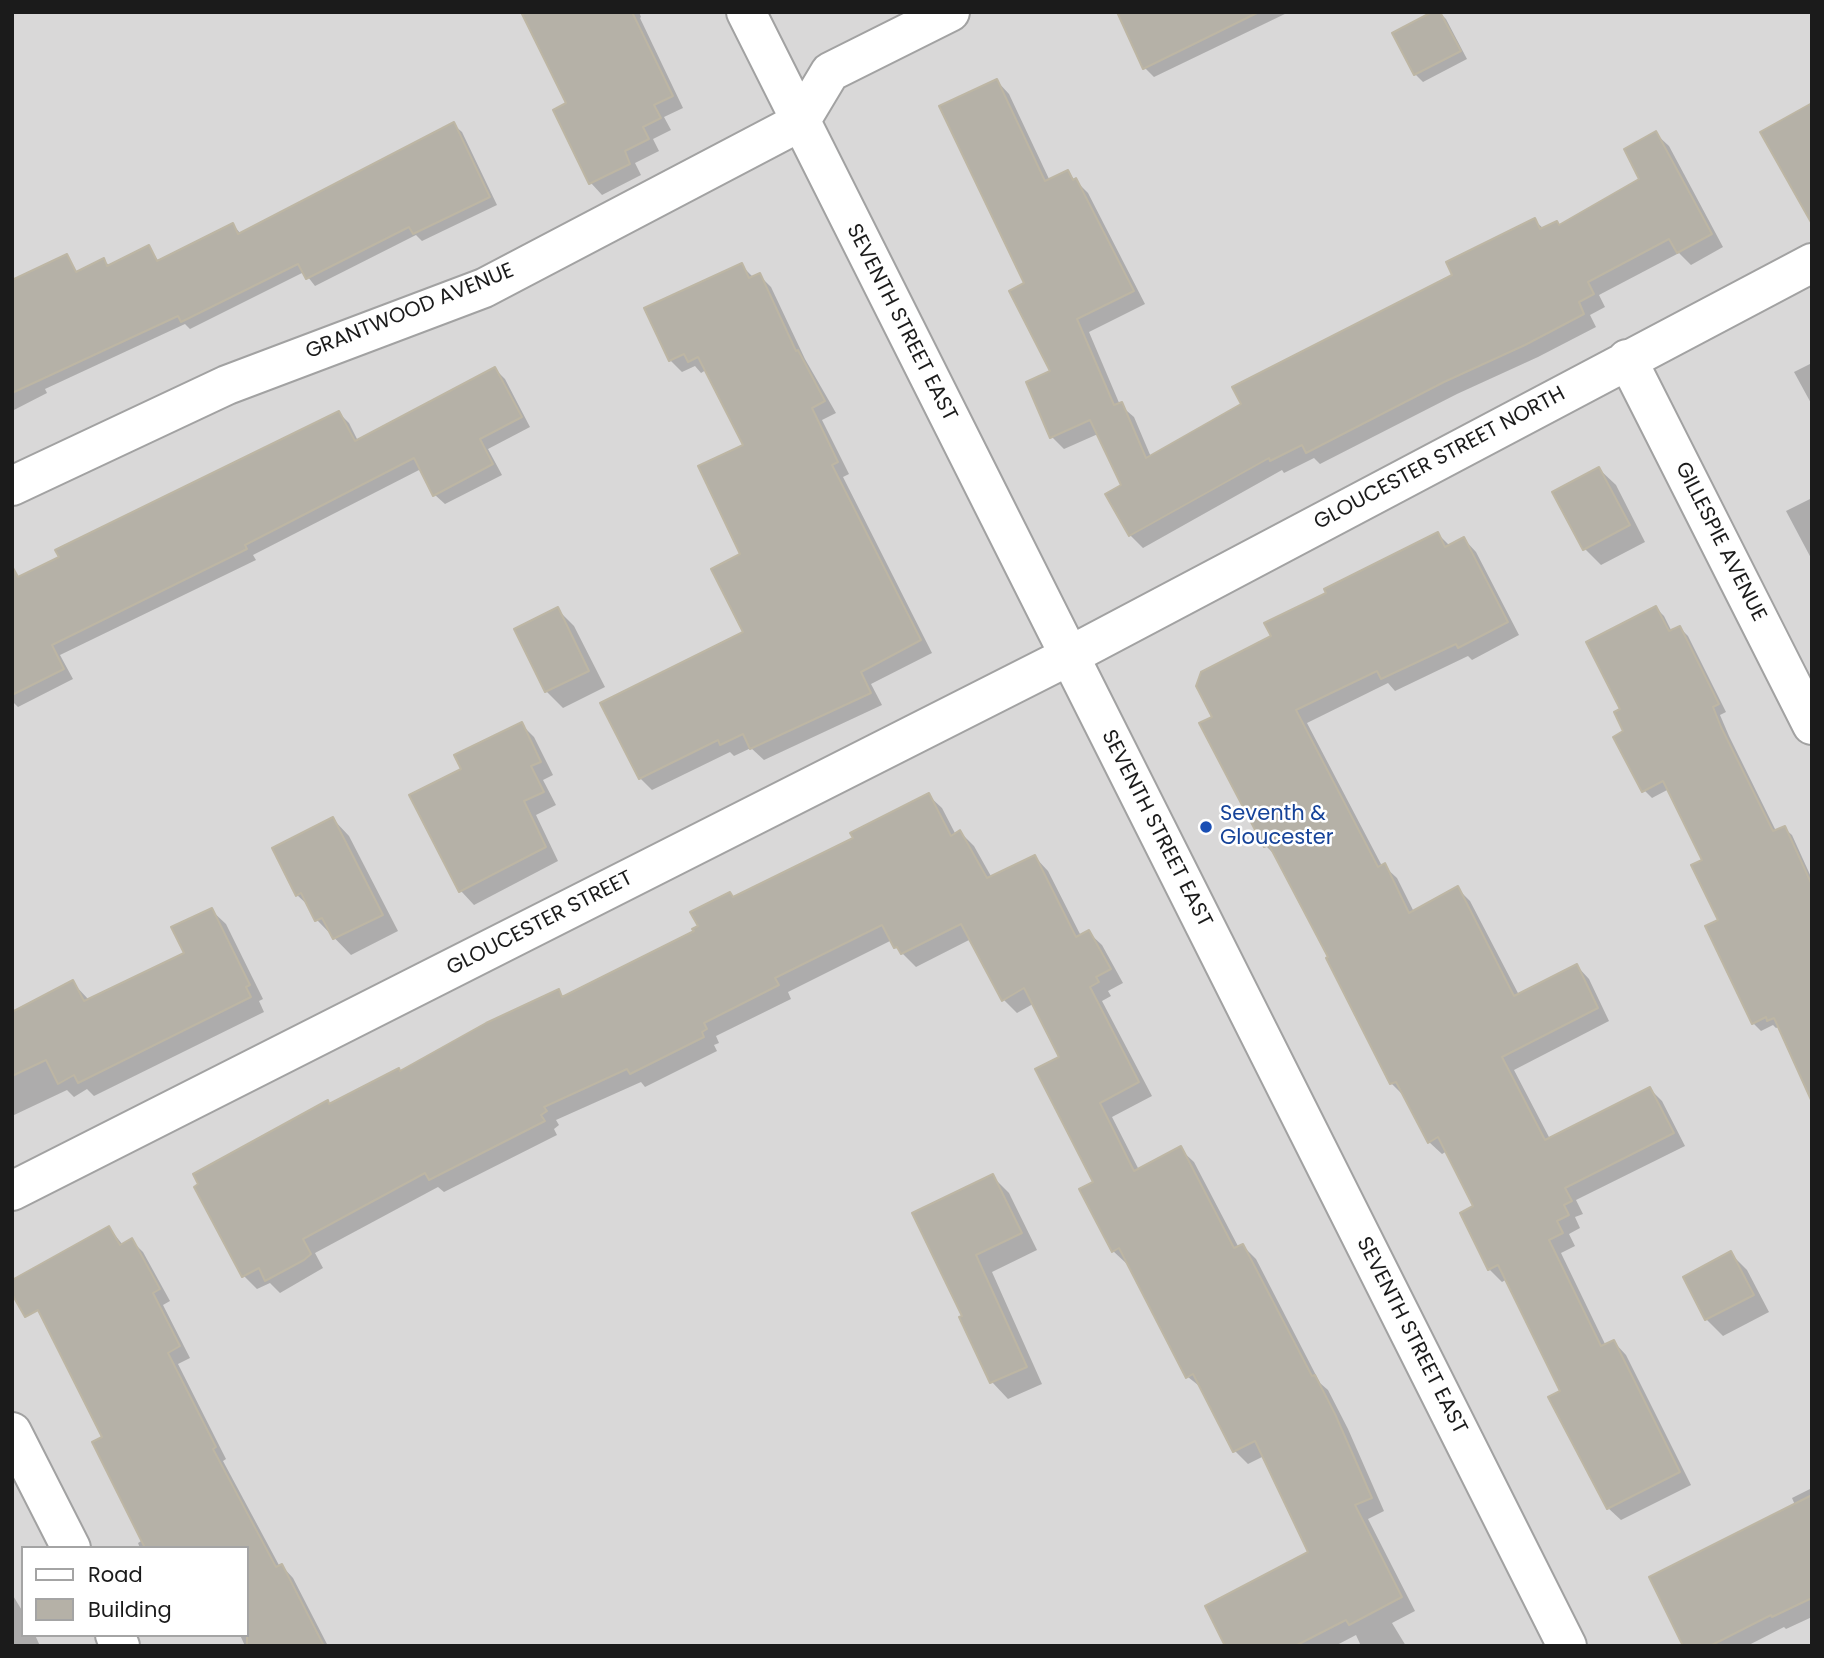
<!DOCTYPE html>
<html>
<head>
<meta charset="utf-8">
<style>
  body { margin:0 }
  #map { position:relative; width:1824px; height:1658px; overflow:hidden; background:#ecece1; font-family:Poppins,sans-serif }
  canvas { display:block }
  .frame { position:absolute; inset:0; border:14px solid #1b1b1b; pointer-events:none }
  .legend { position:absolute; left:21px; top:1546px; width:228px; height:91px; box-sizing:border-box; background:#fff; border:2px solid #a4a4a4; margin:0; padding:9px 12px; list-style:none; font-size:21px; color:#1b1b1b }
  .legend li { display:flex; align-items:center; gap:14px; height:35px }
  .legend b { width:35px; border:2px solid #a4a4a4 }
</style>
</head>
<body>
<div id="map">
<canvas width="1824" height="1658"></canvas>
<div class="frame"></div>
<ul class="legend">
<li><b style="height:9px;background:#fff"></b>Road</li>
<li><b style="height:19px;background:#b5b1a7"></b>Building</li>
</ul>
</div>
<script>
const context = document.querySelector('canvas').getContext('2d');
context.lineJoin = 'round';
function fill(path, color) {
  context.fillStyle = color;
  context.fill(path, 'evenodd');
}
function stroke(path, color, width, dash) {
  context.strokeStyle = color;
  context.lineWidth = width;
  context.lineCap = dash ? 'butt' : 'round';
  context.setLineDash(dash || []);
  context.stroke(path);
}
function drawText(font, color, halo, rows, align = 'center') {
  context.font = font + ' Poppins,sans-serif';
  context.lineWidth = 5;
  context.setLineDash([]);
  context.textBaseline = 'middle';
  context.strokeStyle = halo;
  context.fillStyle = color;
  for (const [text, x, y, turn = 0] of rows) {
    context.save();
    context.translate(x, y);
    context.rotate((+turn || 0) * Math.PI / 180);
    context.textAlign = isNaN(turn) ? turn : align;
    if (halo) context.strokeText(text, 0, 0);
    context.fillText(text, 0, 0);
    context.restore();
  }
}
fill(new Path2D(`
  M12,12H1812V1646H12ZM23,1548H247V1635H23Z`), '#d9d8d8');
fill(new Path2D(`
  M537,12H639L641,17L640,18L683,108L664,117L671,130L653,139L659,151L635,163L641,175L602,195L591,183L555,111L568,104Z
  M1119,12H1289L1154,77L1145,68Z
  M1439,12L1446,19L1467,59L1423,82L1415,74L1395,34Z
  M997,81L1009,94L1050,181L1067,172L1088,193L1145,304L1089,332L1120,405L1134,417L1151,457L1243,404L1454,275L1534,220L1544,229L1560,226L1642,180L1656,134L1669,146L1723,247L1691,265L1679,253L1599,295L1605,307L1590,315L1596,327L1538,357L1457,394L1320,464L1314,458L1284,473L1282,470L1143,548L1130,535L1107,494L1123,486L1098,434L1064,449L1052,437V372L1026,284Z
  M454,125L462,132L497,205L422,241L416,235L315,286L304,272L190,329L185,324L45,389L47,393L12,411V302L103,260L110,266L149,248L159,262L233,225L241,234Z
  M741,265L754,278L759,275L771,287L805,359L836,413L822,420L849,474L843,477L932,653L871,684L882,705L764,760L751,748L734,756L730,752L652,790L640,778L745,632L742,555L746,445L706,370L701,373L695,366L682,372L670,360L646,309Z
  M1812,363V405L1794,372Z
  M495,369L505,379L530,427L488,449L502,475L445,504L435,495L421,469L253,555L256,560L60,655L73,679L18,707L12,701V582L339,413L349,423L358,441Z
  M1599,469L1616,485L1645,542L1601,565L1585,549Z
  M1812,498V560L1786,511Z
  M1438,534L1450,546L1464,539L1476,552L1519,635L1472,660L1468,656L1395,691L1388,683L1307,723L1382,866H1384L1397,878L1414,912L1457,888L1470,901L1519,995L1577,966L1589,979L1609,1021L1514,1070L1550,1139L1650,1089L1662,1101L1685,1146L1576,1200L1583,1214L1575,1217L1580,1228L1569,1234L1575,1246L1561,1253L1606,1346L1614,1342L1626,1355L1691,1485L1621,1520L1608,1508L1562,1392L1507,1279L1502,1282L1489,1269L1475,1207L1447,1151L1442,1154L1429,1142L1404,1096L1391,1083L1330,958L1278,858L1266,846L1201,724L1214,718L1273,637L1328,594Z
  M1656,608L1664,616L1672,632L1680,628L1688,636L1726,712L1720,715L1729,736L1776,831L1784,828L1792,835L1812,879V1094L1779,1027L1776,1028L1773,1025L1761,1031L1753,1023L1720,921L1705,860L1669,789L1652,798L1644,790L1626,731L1622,710Z
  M557,609L574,626L605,687L563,708L546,691L517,630Z
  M521,724L534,737L553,775L543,780L556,805L536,815L558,861L474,905L461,891L412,796L463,770Z
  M928,795L942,808L956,835L960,832L974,846L992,878L1035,857L1048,871L1081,936L1088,932L1102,945L1123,983L1108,991L1111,996L1102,1001L1152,1096L1112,1117L1139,1170L1180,1149L1194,1162L1239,1248L1243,1246L1256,1259L1320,1383L1328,1390L1348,1429L1384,1511L1368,1519L1415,1611L1392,1623L1406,1646H1361L1356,1635L1335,1646H1227L1310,1553L1264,1456L1248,1464L1235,1451L1203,1389L1188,1377L1129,1263L1127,1264L1113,1251L1061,1058L1033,1004L1017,1013L1004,1000L971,939L916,967L896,947L892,940L788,992L791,999L716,1036L719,1043L714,1045L717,1051L645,1087L641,1082L556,1120L559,1125L554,1129L557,1135L444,1192L438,1187L315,1253L323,1268L280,1293L270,1283L257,1289L244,1276L327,1102L330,1105L401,1073L558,991L565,998L696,932L734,898L855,839Z
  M333,819L349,836L398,931L351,955L317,920L310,907L297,895Z
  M211,910L226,924L263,999L259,1001L264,1012L94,1096L87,1089L74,1097L67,1090L12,1116V1029L73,983L89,1000L186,954Z
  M993,1177L1009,1193L1037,1250L992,1272L1042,1384L1008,1399L992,1382L961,1318L964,1317L914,1214Z
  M109,1228L123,1245L131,1240L143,1252L170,1301L163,1305L190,1358L178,1364L226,1459L223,1461L280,1567L282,1566L293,1578L328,1646H245L240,1635H247V1548H140L138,1543L143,1540L104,1438Z
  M1730,1253L1747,1270L1769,1312L1723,1336L1706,1319L1685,1277Z
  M1812,1488V1617L1786,1629L1784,1627L1747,1646H1686L1795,1505L1792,1498Z
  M12,1594L23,1612V1635H35L40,1646H12Z`), '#0003');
const building = new Path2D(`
  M521,12H632L673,96L654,105L661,118L643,127L649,139L625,151L630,164L589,184L553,110L566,103Z
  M1117,12H1259L1143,69Z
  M1432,12H1440L1461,51L1414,75L1392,33Z
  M997,79L1045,181L1068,170L1073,180L1076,178L1134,291L1077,319L1114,405L1122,402L1146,458L1241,404L1232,387L1452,275L1446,262L1535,218L1540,229L1557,221L1559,225L1639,179L1624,149L1656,131L1712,234L1677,253L1669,239L1588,282L1594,294L1579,302L1584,314L1525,345L1444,382L1306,453L1302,445L1270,461L1269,458L1129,536L1105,494L1121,485L1090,420L1050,438L1026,382L1050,371L1009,291L1024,283L939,106Z
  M1812,103V224L1760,132Z
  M454,122L490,197L413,234L409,227L306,279L298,264L181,322L178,316L12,393V280L67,254L76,272L104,258L107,266L149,245L157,261L233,223L238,234Z
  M742,263L749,278L760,273L796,351L798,350L825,401L812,408L838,462L832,465L921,640L861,672L871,693L750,749L743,734L720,745L718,740L639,779L600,703L743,632L711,569L740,554L698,466L743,445L698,357L688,362L684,354L669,361L644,308Z
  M495,367L522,417L480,439L493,464L433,496L414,458L245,545L247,549L52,645L64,669L12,695V566L18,577L59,557L55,550L339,411L355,441Z
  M1599,467L1630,525L1583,550L1552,492Z
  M1438,532L1445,547L1464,537L1508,622L1458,648L1456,644L1381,679L1377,671L1296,710L1378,867L1385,863L1409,913L1458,886L1514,996L1577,964L1598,1008L1502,1057L1545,1140L1650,1087L1674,1133L1565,1188L1572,1201L1564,1205L1569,1215L1557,1221L1563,1233L1549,1240L1601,1346L1614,1340L1680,1472L1607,1509L1548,1397L1560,1391L1498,1265L1488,1270L1460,1213L1473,1206L1438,1137L1428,1143L1396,1082L1390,1084L1326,958L1328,957L1269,845L1264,847L1199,723L1212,717L1196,686L1201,672L1271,636L1264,623L1326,593L1324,589Z
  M1656,606L1669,631L1680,626L1719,704L1713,707L1721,727L1773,831L1785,826L1812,885V1102L1774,1018L1767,1021L1766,1017L1752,1024L1705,926L1718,920L1691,865L1702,860L1663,781L1642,792L1613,737L1623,731L1614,712L1620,709L1586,642Z
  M558,607L589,671L545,692L514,629Z
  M522,722L541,762L531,766L544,792L524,801L546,847L459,892L409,795L461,769L454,755Z
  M929,793L951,836L960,830L987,878L1035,855L1076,937L1089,930L1111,969L1096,977L1099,982L1090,987L1139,1082L1100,1103L1134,1171L1181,1146L1234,1248L1243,1244L1312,1376L1315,1375L1335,1414L1372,1498L1355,1505L1402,1597L1349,1625L1346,1620L1295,1646H1225L1205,1606L1308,1552L1255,1441L1233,1452L1193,1374L1186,1378L1119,1248L1112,1252L1079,1189L1093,1182L1035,1069L1059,1057L1024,988L1002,1001L961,924L901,954L897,947L894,948L882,925L775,978L779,985L704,1023L707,1029L702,1032L704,1037L630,1074L627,1069L544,1107L547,1111L541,1115L545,1121L429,1180L425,1173L303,1239L311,1254L304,1260L265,1281L259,1268L242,1277L194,1187L198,1184L193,1174L328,1100L329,1104L399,1068L400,1071L486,1023L559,989L562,997L694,931L692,929L698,926L690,912L730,892L733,897L853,838L850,833Z
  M333,817L383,915L333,939L322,918L315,921L301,893L296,896L272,848Z
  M212,908L250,985L246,987L251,997L78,1083L74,1075L58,1084L46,1060L12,1076V1012L73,980L84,1001L184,953L171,927Z
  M993,1174L1022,1233L976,1255L1027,1367L990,1383L959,1317L962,1316L912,1213Z
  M109,1226L120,1245L132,1238L160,1289L153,1293L180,1346L168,1353L216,1447L213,1449L276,1567L282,1564L324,1646H247V1548H145L92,1442L102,1437L38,1310L25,1317L12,1294V1280Z
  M1731,1251L1754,1295L1705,1320L1683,1277Z
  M1812,1495V1598L1772,1617L1771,1615L1710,1646H1683L1649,1577Z`);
fill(building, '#b5b1a7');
stroke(building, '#bdb6a4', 2);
const minor = new Path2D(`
  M746,12L1567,1646
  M800,122L830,72L950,12
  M1627,359L1812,725
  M12,486L227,385L484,288L800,122
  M12,1191L1069,656L1812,263
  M12,1432L71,1548
  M115,1635L120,1646`);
stroke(minor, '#a2a2a2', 42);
stroke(minor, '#fff', 38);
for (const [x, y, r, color] of [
  [1206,827,7,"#1a4fb4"]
]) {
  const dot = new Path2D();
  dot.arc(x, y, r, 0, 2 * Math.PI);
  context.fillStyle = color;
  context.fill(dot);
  stroke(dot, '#fff', 2.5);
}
drawText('21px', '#1b1b1b', '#fff', [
  ["GRANTWOOD AVENUE",410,312,-22],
  ["SEVENTH STREET EAST",901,323,63],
  ["GLOUCESTER STREET NORTH",1440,459,-28],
  ["GILLESPIE AVENUE",1720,542,63],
  ["SEVENTH STREET EAST",1156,829,63],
  ["GLOUCESTER STREET",540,924,-27],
  ["SEVENTH STREET EAST",1411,1336,63]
]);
drawText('21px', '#164399', '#fff', [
  ["Seventh &",1220,815],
  ["Gloucester",1220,839]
], 'left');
</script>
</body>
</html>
